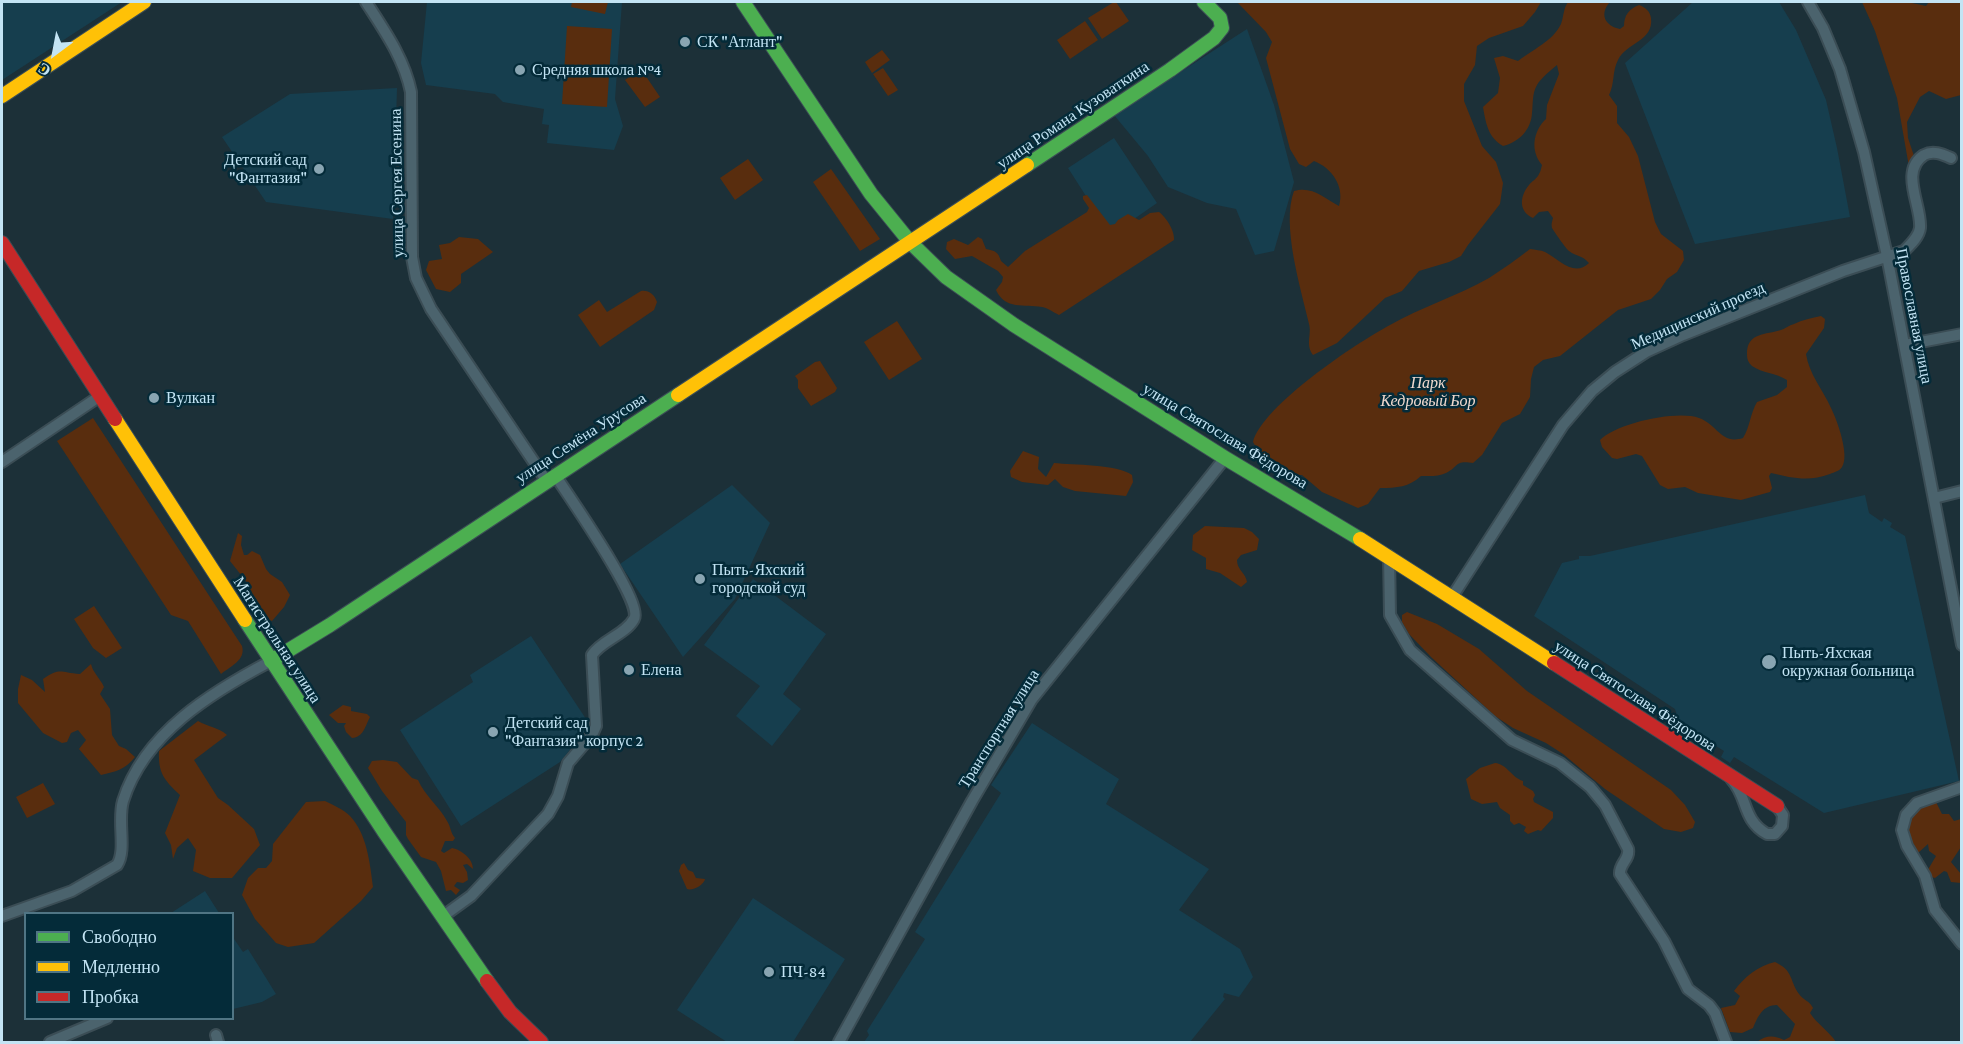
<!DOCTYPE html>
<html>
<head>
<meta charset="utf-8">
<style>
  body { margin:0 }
  #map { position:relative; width:1963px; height:1044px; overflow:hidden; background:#1c3038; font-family:"Crimson Pro",serif }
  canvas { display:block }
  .frame { position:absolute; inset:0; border:3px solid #c3e4f4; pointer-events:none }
  .legend { position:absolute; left:24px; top:912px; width:210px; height:108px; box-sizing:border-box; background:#042b39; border:2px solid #507584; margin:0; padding:8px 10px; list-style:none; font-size:18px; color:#c3e4f4 }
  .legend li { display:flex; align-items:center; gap:12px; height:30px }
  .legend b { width:30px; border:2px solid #507584 }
  .north { position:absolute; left:24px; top:24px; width:60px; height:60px; -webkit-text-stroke:4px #042b39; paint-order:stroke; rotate:212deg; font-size:16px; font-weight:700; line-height:24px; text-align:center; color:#c3e4f4 }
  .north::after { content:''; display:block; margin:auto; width:21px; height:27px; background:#c3e4f4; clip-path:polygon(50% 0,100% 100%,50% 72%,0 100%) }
</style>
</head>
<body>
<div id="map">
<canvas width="1963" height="1044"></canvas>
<div class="frame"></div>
<ul class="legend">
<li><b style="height:8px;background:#4caf50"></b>Свободно</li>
<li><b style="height:8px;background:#ffc107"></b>Медленно</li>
<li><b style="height:8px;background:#c62828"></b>Пробка</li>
</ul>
<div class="north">С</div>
</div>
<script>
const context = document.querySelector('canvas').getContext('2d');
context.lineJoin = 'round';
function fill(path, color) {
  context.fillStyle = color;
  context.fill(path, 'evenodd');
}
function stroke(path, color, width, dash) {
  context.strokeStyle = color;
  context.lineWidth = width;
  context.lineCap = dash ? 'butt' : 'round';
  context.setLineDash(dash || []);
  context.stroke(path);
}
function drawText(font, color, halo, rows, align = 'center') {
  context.font = font + ' "Crimson Pro",serif';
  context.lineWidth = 5;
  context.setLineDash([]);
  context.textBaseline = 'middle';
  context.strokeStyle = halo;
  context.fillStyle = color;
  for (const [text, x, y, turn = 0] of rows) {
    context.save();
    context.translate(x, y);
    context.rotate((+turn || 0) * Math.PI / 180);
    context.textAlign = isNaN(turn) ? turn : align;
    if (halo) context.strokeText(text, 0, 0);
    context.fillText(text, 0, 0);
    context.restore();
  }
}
fill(new Path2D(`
  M2,2H122L2,80Z
  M427,2H622L615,99L623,126L614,150L547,143L549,125L542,124L544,109L503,102L495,94L426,85L421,63Z
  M1693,2H1779L1796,30L1826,100L1837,148L1850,217L1695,244L1625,63Z
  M1247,29L1274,105L1294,182L1274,251L1255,255L1236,209L1207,203L1168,187L1148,156L1114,115Z
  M397,88L393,219L266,202L222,137L290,94Z
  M1114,138L1157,203L1111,235L1068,168Z
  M732,485L770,523L735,599L683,657L620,564Z
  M1865,495L1869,513L1882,522L1884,518L1892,523L1890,527L1905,536L1959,781L1824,813L1734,757L1730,763L1721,757L1724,751L1679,723L1675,709L1534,616L1562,563L1579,559V556H1590Z
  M753,579L826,634L783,694L801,709L772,746L736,716L760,686L704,645Z
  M531,636L590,725L560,762L461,826L400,730L473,682L470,675Z
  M1032,723L1119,779L1106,804L1209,869L1179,910L1240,949L1253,977L1239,997L1224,993L1223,997L1225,999L1190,1042H864L869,1035L867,1031L925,939L915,932L1001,793L991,785Z
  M205,891L219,913H171Z
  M753,898L845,959L793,1042H727L677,1010Z
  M232,936L243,952L248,949L276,994L262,1002L233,1009Z`), '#163e4e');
fill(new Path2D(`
  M572,2H608L605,14L571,7Z
  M1114,2H1116L1129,21L1102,39L1088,18Z
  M1237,2H1541L1535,12L1523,26L1489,38L1477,46L1475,65L1464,84V101L1482,146L1496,162L1503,183L1500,204L1468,245L1461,256L1449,262L1419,271L1402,291L1385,298L1337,343L1313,355C1305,344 1312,335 1309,324C1301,289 1281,225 1294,191C1313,186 1323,198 1339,206C1345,187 1332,168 1314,161L1306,167L1299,164L1290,149L1266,58L1272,42L1266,32Z
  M1568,2H1610C1599,14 1605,26 1620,29L1624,26C1624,15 1629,9 1639,5C1645,7 1650,11 1651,18C1654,41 1626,43 1618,60C1612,71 1615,83 1609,95L1617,106V123L1629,137L1638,156L1655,222L1661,234L1683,251L1684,260L1677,272L1667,279L1660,290L1651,299L1618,310L1560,356L1543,360L1534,367L1531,379L1530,397L1520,414L1502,423L1482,455L1473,463C1454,460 1459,467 1446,473C1438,477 1429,476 1421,476C1409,487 1397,488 1380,488L1368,504L1358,508L1322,492L1302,475H1289L1259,452L1253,442C1262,406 1356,343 1390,325C1422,307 1457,296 1489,278C1503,269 1517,259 1530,249C1535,250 1541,250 1545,252C1559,259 1574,278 1589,263C1582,255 1577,257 1569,251C1567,250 1553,230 1552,228C1551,224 1552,222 1553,218L1548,211L1539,212L1533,218C1519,212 1519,197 1529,185C1532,181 1537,179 1539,174C1541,171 1541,168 1542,165C1530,151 1533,131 1546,119L1547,105L1559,74L1557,65C1551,70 1541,78 1537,85C1532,93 1533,104 1532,113C1531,130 1519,142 1503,146C1488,137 1486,124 1483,107L1498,93L1500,78L1494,58L1503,56L1518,61C1532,50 1553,41 1561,24C1564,16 1563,9 1568,2Z
  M1862,2H1907L1926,6L1929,2H1961V95L1946,99L1929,91L1920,97L1907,122L1908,138L1915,159L1909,167L1897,98L1875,31Z
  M1085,21L1098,40L1070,59L1057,40Z
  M567,26L612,29L607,107L562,104Z
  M882,50L890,60L872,73L865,62Z
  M883,68L898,90L888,96L873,74Z
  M641,69L660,97L645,107L625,80Z
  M748,159L763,180L735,200L720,178Z
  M831,169L880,239L860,251L813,182Z
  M1087,195L1110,225L1115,224L1118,220L1128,214L1139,220L1150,213L1159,212C1166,217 1175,231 1174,240L1059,315C1053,312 1048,308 1042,307C1024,304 1005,310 996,290L1002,282L1003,277L998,271L972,256L955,259L946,249L947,242L954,239L968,245L978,237L982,239L986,249C996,251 998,252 1001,261L1008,267L1025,251L1087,212L1089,208L1083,199V196Z
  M459,237L478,239L493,252L461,274V283L450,292L436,289L426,270L429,261L442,259L439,245L450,243Z
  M641,291C649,290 654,294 657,302L654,310L600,347L578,315L599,300L607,312Z
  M1821,316L1825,319L1824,328L1806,354C1809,374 1823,390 1831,408C1837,420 1850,455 1842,467C1840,471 1834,472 1830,474C1809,482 1792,478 1771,473L1769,476L1772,488L1770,492L1741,500L1698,493L1685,487L1668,489L1660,485L1642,456L1636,454L1617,459L1612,458L1602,447L1600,440C1617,423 1677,410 1699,418C1717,424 1721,445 1743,438C1750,427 1750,414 1757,402L1777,395L1787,387V380C1776,373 1762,373 1752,366C1748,362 1747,359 1747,354C1747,332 1766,335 1781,330C1785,329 1789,325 1794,324C1802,320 1812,318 1821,316Z
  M897,321L922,359L889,380L864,342Z
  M820,361L837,388L835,392L811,406L798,388V380L795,376L815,362Z
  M93,418L242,646C246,660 231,666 221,674L188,621L171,615L57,441Z
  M1023,451L1039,457L1038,469L1046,477L1054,463C1073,465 1117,464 1132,475L1133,482L1126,496L1075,491L1063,487L1055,479L1048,485L1022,482L1011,477L1010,471Z
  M1205,526L1244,528L1252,532L1259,539L1257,550L1241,555L1237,560C1237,570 1246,573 1247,582L1241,587L1220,573L1206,569V558L1192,550L1193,535Z
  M238,533L242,536L241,545L244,555H247L252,551L260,555L266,569L270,574L282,582L290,595L284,607L272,621L267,619L251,594L249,585L230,561Z
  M94,606L122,648L106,658L93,648L74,619Z
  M1407,612L1437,624L1479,649L1527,691L1671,790L1685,805L1695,822L1693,828L1681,832L1664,829L1605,789L1563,754L1546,743L1513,728L1495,716L1431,657L1409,634L1402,622V615Z
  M91,664C93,673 100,678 104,687L100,694L110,709L112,735L119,746L126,749L135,757C126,769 115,772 101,775L79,749L86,740L78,730L71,733L67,742L62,743L43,733L18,703V689L21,675L32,680L45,692L43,679C61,667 60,673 80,674Z
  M343,705L351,707V711L367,714L370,717C365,726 364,737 352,738L346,732L344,726L346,723H338L329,715Z
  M198,721C208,727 218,727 227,735L194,760L218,798L228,805L254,829L260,845L232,878H210L193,871L196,850L188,838L177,848L173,859L171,845L165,833L180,795C164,780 158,773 159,751Z
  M383,760L397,762L412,778L418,780C425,796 439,806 447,821C451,827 450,832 455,838L453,841H445L441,851L444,853L452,848C462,850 473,859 473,869L467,864L463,865L467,872L468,880L463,883L457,882L454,886L460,890L456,895L451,890L446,891L441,871L436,862L421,857L408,839L406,835V822L382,791L368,768L372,761Z
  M1495,763C1507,764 1511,777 1523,781V785L1533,791L1535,795L1533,799L1534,802L1553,812V818L1541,831L1538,830L1528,834L1524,831L1526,827L1519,823L1514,825L1510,821V815L1500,808L1497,802L1482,804L1471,799L1466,779L1480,768Z
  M43,783L55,804L27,818L16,797Z
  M325,801C333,805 343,809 350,816C367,834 370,863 373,887L361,901L314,943L288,947L276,943L255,919L242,895L248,878L258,868H266L272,861L273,844L306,802Z
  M1936,802L1942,814H1949L1954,821L1961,819V847L1951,862L1961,874V883L1951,882L1947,872L1944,871L1935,878L1928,876L1926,873L1936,856L1929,851L1928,844L1918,853H1914C1905,826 1905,810 1936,802Z
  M684,863L688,870L693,872L696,878L705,879C704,885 693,891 687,889L679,871L681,865Z
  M1775,962C1794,971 1789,980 1799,994C1803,1000 1810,1001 1813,1008L1810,1013C1817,1024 1829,1031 1836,1042H1757C1766,1035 1774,1035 1784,1040L1790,1037L1795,1024L1777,1005C1763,1005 1758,1016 1753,1028L1742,1033L1730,1032L1721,1008L1735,1005L1740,996L1734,991C1744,977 1758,966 1775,962Z`), '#592d0e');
const street = new Path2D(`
  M366,2C384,30 404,58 411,92L412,257L416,278L431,309L546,480
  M1808,2L1823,28L1840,69L1864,152L1887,256L1962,645
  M1905,345L1962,334
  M2,462L100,396
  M1934,498L1962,491
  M1389,556L1390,615L1410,650L1512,740L1560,763L1590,787L1605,805L1628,849C1630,859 1619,864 1620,874L1664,941L1688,989L1709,1005L1715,1013L1726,1042
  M1452,597L1563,425L1592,391L1615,372L1646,352L1683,335L1843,271L1904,251C1910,245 1919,237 1920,228C1922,206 1899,171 1924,155C1933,150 1942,154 1951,158
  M1732,780C1748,797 1742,820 1767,834H1775L1782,826L1783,815L1777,806
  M1962,787L1917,803L1906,815L1902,830L1907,846L1925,876L1935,910L1962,944
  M2,916L72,891L117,865C127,850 117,821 123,801C144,733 212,692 271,661
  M442,917L471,896L548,814L558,796L568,763L592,735L596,726L592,655C602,640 625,635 634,619C644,603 568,495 555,475
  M216,1035L218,1042
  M50,1042L107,1018
  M839,1042L972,801L1032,699L1225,458`);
const fast = new Path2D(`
  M743,2L871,194L910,242L946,277L1014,325L1225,458L1360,539
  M1027,165L1170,70L1214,38L1222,28L1220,18L1204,2
  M245,620L385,833L487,981
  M271,661L330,625L678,395`);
const slow = new Path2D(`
  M2,96L144,2
  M678,395L1027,165
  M115,419L245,620
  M1360,539L1554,663`);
const jam = new Path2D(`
  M2,243L115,419
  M1554,663L1777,806
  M487,981L510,1012L541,1042`);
stroke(street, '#3b4d55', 14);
stroke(fast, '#3b4d55', 16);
stroke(slow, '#3b4d55', 16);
stroke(jam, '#3b4d55', 16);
stroke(street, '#4b636d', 10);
stroke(fast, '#4caf50', 14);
stroke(slow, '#ffc107', 14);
stroke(jam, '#c62828', 14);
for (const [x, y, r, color] of [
  [685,42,6,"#89a5b2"],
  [520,70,6,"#89a5b2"],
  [319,169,6,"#89a5b2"],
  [154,398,6,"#89a5b2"],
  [700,579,6,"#89a5b2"],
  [1769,662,8,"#89a5b2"],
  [629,670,6,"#89a5b2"],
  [493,732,6,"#89a5b2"],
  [769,972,6,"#89a5b2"]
]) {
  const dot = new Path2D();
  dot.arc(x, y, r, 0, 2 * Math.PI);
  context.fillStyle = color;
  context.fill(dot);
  stroke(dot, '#042b39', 2);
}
drawText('16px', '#c3e4f4', '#042b39', [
  ["СК \"Атлант\"",697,42],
  ["Средняя школа №4",532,70],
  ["Детский сад",307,160,"right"],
  ["\"Фантазия\"",307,178,"right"],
  ["Вулкан",166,398],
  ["Пыть-Яхский",712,570],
  ["городской суд",712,588],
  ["Пыть-Яхская",1782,653],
  ["окружная больница",1782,671],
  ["Елена",641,670],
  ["Детский сад",505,723],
  ["\"Фантазия\" корпус 2",505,741],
  ["ПЧ-84",781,972]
], 'left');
drawText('16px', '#c3e4f4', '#042b39', [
  ["улица Романа Кузоваткина",1073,115,-34],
  ["улица Сергея Есенина",397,183,-91],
  ["Медицинский проезд",1698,316,-24],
  ["Православная улица",1914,316,79],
  ["улица Святослава Фёдорова",1225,436,31],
  ["улица Семёна Урусова",581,438,-33],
  ["Магистральная улица",277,640,57],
  ["улица Святослава Фёдорова",1635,696,33],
  ["Транспортная улица",999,729,-58]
]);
drawText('italic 16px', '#f0d9ce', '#042b39', [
  ["Парк",1428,383],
  ["Кедровый Бор",1428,401]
]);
</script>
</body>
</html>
